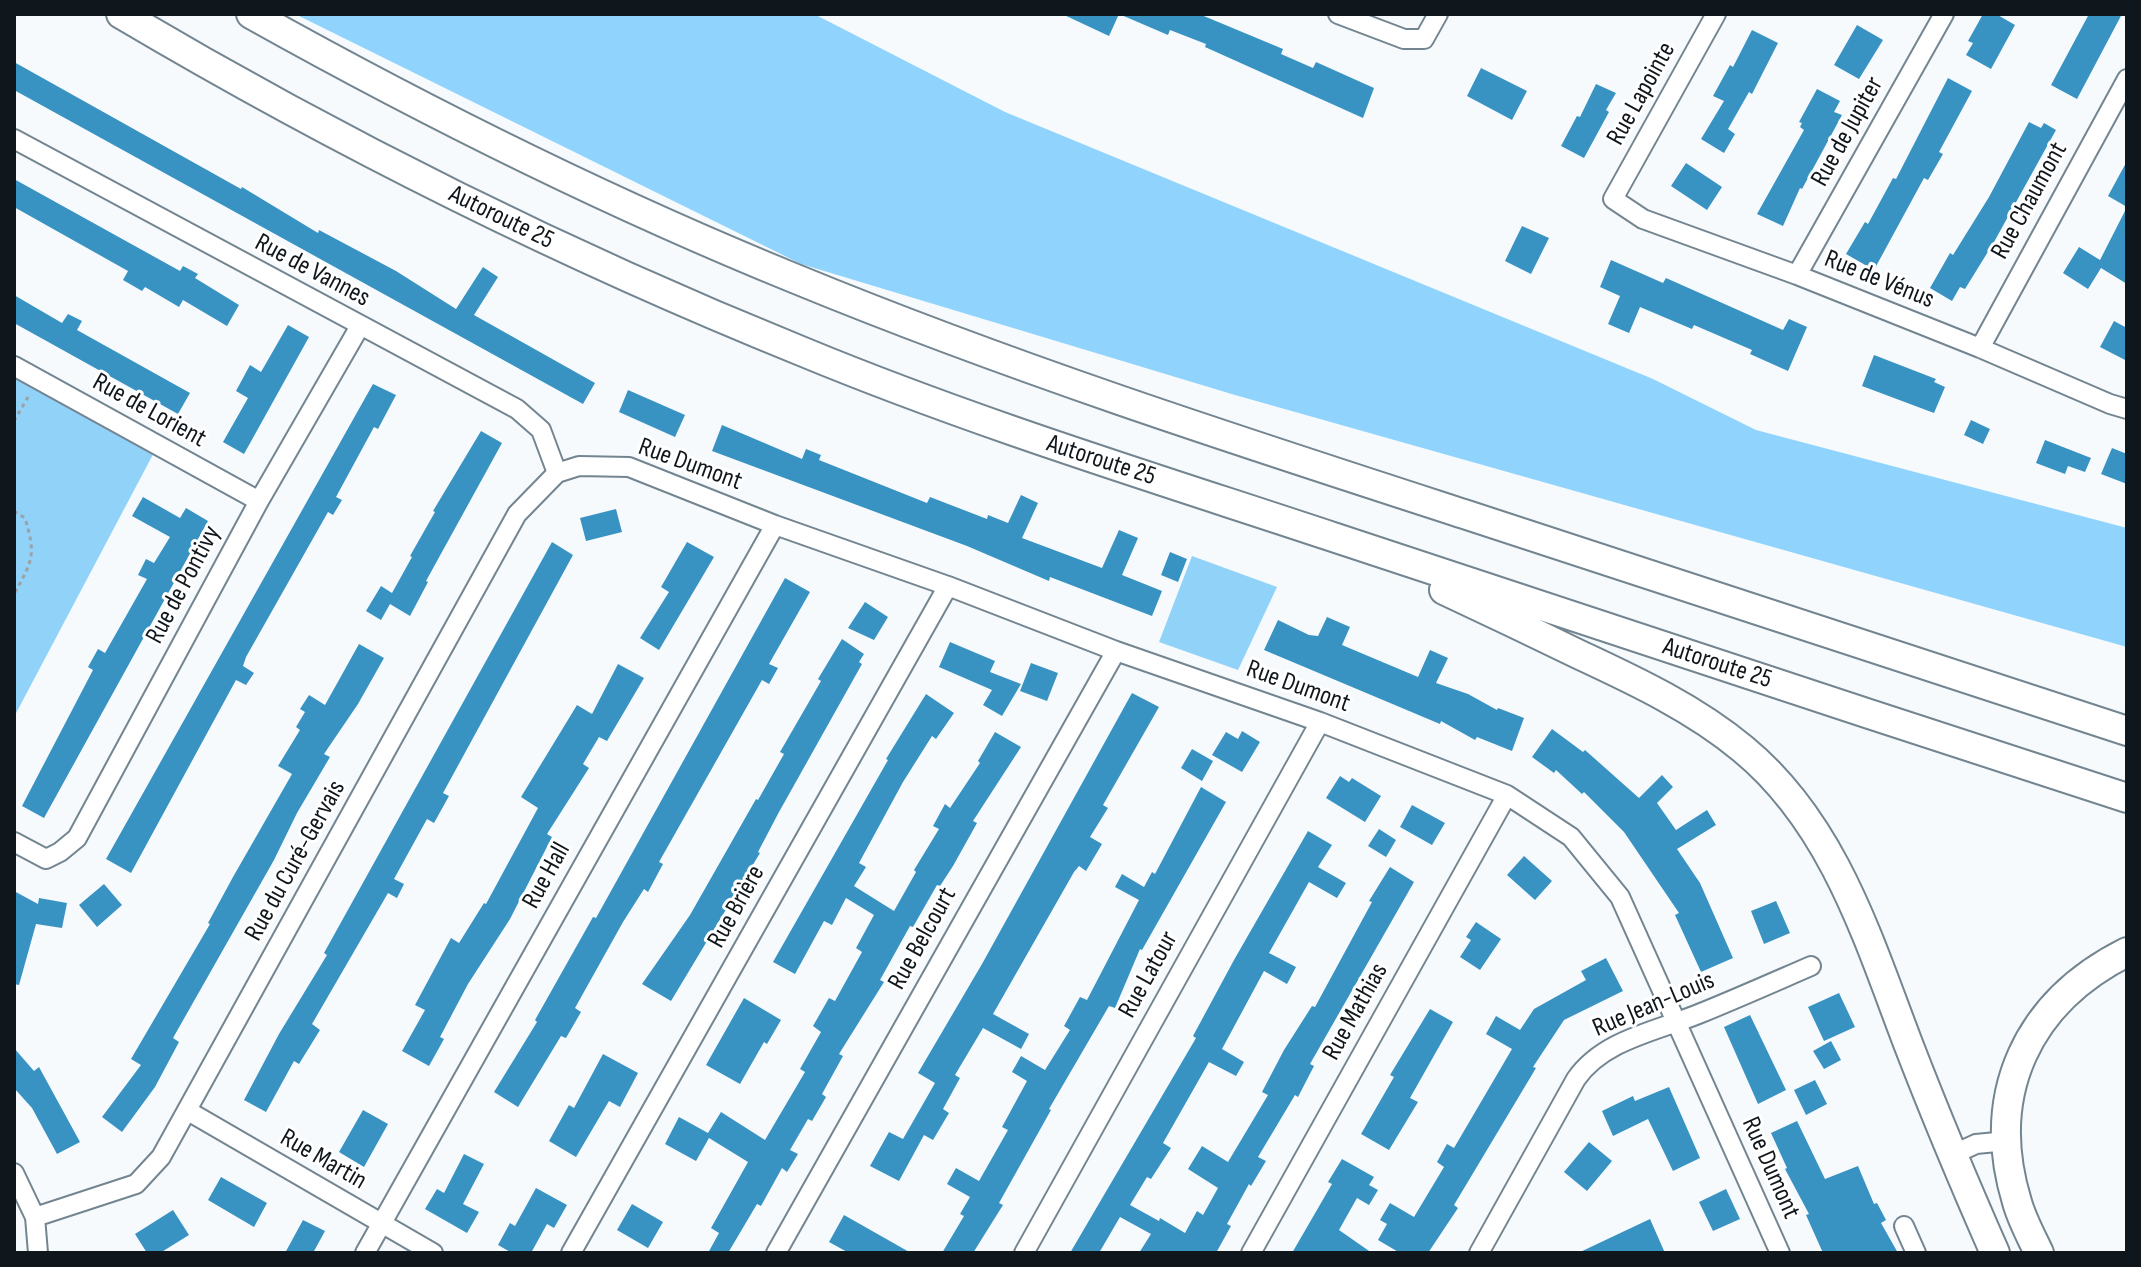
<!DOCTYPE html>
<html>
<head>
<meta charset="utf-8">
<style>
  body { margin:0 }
  #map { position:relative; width:2141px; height:1267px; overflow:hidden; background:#f6fafd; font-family:"Sofia Sans Condensed",sans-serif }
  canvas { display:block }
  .frame { position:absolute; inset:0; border:16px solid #10171c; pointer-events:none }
</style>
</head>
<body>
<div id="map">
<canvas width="2141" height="1267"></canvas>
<div class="frame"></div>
</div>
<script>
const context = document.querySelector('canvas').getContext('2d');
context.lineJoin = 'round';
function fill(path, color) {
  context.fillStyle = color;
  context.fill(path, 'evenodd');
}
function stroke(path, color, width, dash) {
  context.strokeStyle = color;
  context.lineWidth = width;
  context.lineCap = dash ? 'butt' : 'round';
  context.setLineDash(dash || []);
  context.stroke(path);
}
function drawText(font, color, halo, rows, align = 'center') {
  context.font = font + ' "Sofia Sans Condensed",sans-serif';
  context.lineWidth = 6;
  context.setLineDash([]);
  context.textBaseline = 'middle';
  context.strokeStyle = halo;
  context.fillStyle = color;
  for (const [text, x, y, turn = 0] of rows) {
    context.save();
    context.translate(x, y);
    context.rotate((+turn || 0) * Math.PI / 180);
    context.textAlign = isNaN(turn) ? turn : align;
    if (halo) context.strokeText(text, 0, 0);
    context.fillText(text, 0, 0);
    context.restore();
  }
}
fill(new Path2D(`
  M14,366L158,445L14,717Z
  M1192,556L1277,587L1238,670L1159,642Z`), '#91d2f9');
fill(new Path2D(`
  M295,14H814L1005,112L1653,379L1756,430L2127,528V647L1235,395L801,264Z`), '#90d4fd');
fill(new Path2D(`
  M1062,14H1199L1283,49L1281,54L1313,68L1316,62L1374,88L1363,118L1205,47L1206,44L1170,30L1168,35L1119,14L1109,36Z
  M1983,14H1996L2015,25L1991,69L1966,55L1973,43L1968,41Z
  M2089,14H2122L2077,99L2051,85Z
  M1857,25L1883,40L1859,79L1834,65Z
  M1752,30L1778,43L1752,94L1749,92L1728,129L1735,134L1724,153L1701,139L1724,101L1713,96L1730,65L1733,67Z
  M14,62L241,189L242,187L318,233L319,230L396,271L456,309L483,267L498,277L474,315L595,383L583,404L14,90Z
  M1481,68L1527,91L1512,120L1467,96Z
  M1948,78L1972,91L1939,152L1943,154L1928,180L1924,178L1874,270L1846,254L1865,222L1868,224L1893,178L1896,179Z
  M1596,84L1616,93L1606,110L1609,112L1584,158L1561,146L1577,116L1580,117Z
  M1817,89L1840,101L1834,112L1842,115L1802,189L1800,188L1783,226L1757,214L1804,130L1800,127L1802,123L1799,122Z
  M2029,122L2041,128L2044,123L2056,130L1994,242L1965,289L1960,287L1952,301L1930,288L1950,253L1953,255L1989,197Z
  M2127,161V284L2101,268L2088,289L2063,273L2079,247L2100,260L2127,207L2108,196Z
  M1686,163L1722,187L1707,210L1671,186Z
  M14,179L180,271L183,266L198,274L195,278L239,305L227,326L183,300L179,307L145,287L142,291L123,280L128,271L14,207Z
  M1522,226L1549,238L1531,274L1505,261Z
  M1611,260L1663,283L1666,278L1783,330L1789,319L1807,327L1788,371L1750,354L1752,350L1694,325L1692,329L1640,307L1629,333L1608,324L1620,296L1600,287Z
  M14,295L62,323L68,314L82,321L77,330L190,393L178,414L14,323Z
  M2114,321L2127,328V361L2100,347Z
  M288,325L309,337L244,454L223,442L248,398L236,391L250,365L261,372Z
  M1874,355L1936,379L1934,382L1945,387L1934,413L1862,386Z
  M373,384L396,395L378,429L374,427L336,497L342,500L333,515L328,512L246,657L243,666L254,673L246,685L236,680L131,873L106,859Z
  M628,390L685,415L675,437L619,412Z
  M1971,420L1990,429L1983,444L1964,435Z
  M722,425L802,459L806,449L821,455L819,460L927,503L930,497L987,519L988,515L1008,523L1021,495L1038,503L1022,538L1102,568L1119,530L1138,538L1122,575L1162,591L1152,616L1050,577L1049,581L967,546L712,451Z
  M481,431L502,443L426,581L428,582L410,616L390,604L381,620L366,611L381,586L392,593L412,557L410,556L435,512L433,511Z
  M2045,440L2091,458L2085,472L2068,466L2065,474L2036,463Z
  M2112,448L2127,454V484L2101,474Z
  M143,497L180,518L186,508L208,521L44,818L22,806L93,670L88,667L98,649L105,653L147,579L138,575L146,559L154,563L170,537L132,516Z
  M616,509L622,532L586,541L580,518Z
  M552,542L573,555L443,793L449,796L434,823L427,819L394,879L404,884L397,898L388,893L312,1024L320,1030L299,1064L294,1061L266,1112L244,1100L279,1034L327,955L324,953Z
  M687,542L714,557L659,650L640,638L669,592L661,587Z
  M1170,552L1187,559L1178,582L1161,575Z
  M785,578L810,592L769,664L778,668L769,684L762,680L659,862L663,864L648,892L644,889L623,922L575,1008L581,1012L566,1038L561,1036L518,1107L494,1092L537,1022L535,1020L593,917L596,918Z
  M865,602L888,617L874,640L848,628Z
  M1327,617L1350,627L1342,645L1418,677L1430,650L1448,658L1436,683L1468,694L1497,710L1498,708L1524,718L1512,751L1477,737L1475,740L1441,721L1440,724L1264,650L1278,620L1309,635L1318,636Z
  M842,639L864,654L859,662L862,664L779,812L758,852L760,853L671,1001L642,984L690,915L756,799L758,800L784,754L780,752L821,681L818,679Z
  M950,642L995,661L990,672L1021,684L1002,716L983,705L992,690L939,667Z
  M359,644L384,658L358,704L324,754L330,757L297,813L274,860L173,1038L179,1042L155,1087L122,1132L102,1117L141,1065L131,1059L210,924L208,923L233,877L292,774L278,766L300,730L296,727L305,712L300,709L309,695L325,705Z
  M1031,663L1058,673L1047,701L1020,691Z
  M618,664L644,678L607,741L599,737L583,764L589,768L547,834L552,837L510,919L468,984L440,1037L444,1039L429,1066L402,1051L425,1010L415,1005L451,938L459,943L484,903L486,904L538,808L521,797L577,705L592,714Z
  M1132,693L1159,707L1103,805L1108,808L1090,837L1102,844L1086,871L1079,866L1074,872L993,1014L1029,1034L1021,1049L983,1028L955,1075L960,1078L943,1109L949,1113L933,1140L924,1135L899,1181L870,1166L889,1132L903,1139L935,1083L918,1073L982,964Z
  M926,694L954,713L936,739L932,736L903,782L859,863L866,867L854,886L894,911L916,872L914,870L939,829L933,826L945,804L950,808L980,763L978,761L995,732L1021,747L973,821L977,823L953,866L940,886L937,885L913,927L910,926L880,980L884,982L839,1054L843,1056L822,1094L826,1097L812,1121L808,1119L790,1150L798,1154L787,1172L782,1168L761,1206L757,1204L728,1253H708L719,1233L711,1228L748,1162L709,1138L696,1161L665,1144L679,1117L708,1133L721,1112L765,1140L805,1072L800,1069L821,1032L813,1026L829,998L835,1001L862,952L856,948L874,915L846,898L832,925L824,921L795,974L773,962L888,760L886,759Z
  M1552,729L1583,752L1585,750L1639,798L1662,775L1673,787L1657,803L1676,830L1707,810L1716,825L1677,849L1700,883L1733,958L1701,972L1675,915L1679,913L1624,832L1584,792L1582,794L1556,770L1554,773L1532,757Z
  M1242,731L1260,742L1242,772L1212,755L1226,732L1238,739Z
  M1192,749L1213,761L1202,781L1181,768Z
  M1340,776L1349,782L1352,778L1381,796L1365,822L1326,798Z
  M1201,787L1226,802L1142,950L1140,949L1115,1008L1109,1006L1049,1109L1051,1110L999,1203L1003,1205L973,1253H942L964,1216L960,1214L970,1197L947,1184L956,1168L979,1181L1008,1130L1002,1127L1027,1081L1012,1072L1021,1056L1045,1070L1070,1030L1064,1026L1080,997L1087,1000L1139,900L1115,887L1122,874L1144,887L1152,872L1155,874Z
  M1412,805L1445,823L1432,845L1400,827Z
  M1379,829L1396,840L1386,857L1368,846Z
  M1308,831L1332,845L1318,867L1346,883L1337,898L1309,882L1269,953L1296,967L1287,984L1264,971L1222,1049L1244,1062L1236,1076L1209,1062L1163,1143L1171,1148L1151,1179L1147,1177L1130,1205L1159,1221L1160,1218L1185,1233L1197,1211L1203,1215L1218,1188L1188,1169L1202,1146L1228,1162L1268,1095L1262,1092L1284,1050L1312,1006L1315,1007L1372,902L1369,901L1390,867L1414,882L1310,1064L1314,1066L1298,1097L1295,1095L1258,1157L1266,1161L1251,1186L1249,1184L1227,1224L1231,1226L1216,1253H1139L1151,1234L1120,1217L1099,1253H1070L1196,1038L1193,1036L1234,960Z
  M1524,856L1552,881L1535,900L1507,875Z
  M104,884L122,905L97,927L79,905Z
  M14,891L38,904L39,898L67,903L62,928L36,924L19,985L14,984Z
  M1776,901L1790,933L1764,944L1751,911Z
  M1476,922L1501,939L1480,970L1460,957L1471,940L1466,937Z
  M1606,958L1623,991L1564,1020L1533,1067L1536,1068L1454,1205L1458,1208L1428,1253H1400L1378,1240L1387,1224L1380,1220L1390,1203L1414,1217L1444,1167L1437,1162L1447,1144L1454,1148L1512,1049L1486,1034L1496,1016L1520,1030L1534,1009L1586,980L1581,971Z
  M1839,993L1855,1027L1824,1041L1808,1007Z
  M744,998L781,1020L767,1044L764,1042L740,1084L706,1065Z
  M1430,1009L1453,1022L1410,1098L1418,1102L1389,1150L1361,1134L1394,1077L1390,1075Z
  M1750,1015L1786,1090L1758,1104L1724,1027Z
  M1831,1041L1841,1060L1824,1069L1813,1051Z
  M14,1048L34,1071L39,1067L80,1142L57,1154L32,1108L14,1088Z
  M603,1054L638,1073L620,1107L609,1101L576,1157L549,1141L569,1105L574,1108Z
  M1815,1080L1827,1104L1806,1115L1794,1090Z
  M1669,1087L1700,1158L1673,1171L1648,1119L1613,1136L1602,1111L1633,1096L1635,1101Z
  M363,1110L388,1124L364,1167L339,1152Z
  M1797,1121L1825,1179L1858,1166L1874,1204L1877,1203L1886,1220L1881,1223L1898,1253H1823L1806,1215L1809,1214L1785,1169L1787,1168L1771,1133Z
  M1589,1142L1612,1161L1587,1191L1564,1172Z
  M464,1154L484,1164L463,1204L479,1212L467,1233L425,1209L437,1189L444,1193Z
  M1342,1159L1374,1177L1369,1185L1378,1190L1369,1205L1357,1198L1339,1230L1372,1253H1292L1332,1184L1328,1182Z
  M221,1177L267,1203L254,1227L208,1200Z
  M536,1188L567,1205L554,1228L547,1224L531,1253H512L498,1245L510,1223L515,1226Z
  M1726,1189L1740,1219L1713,1231L1699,1202Z
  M632,1204L663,1222L648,1248L617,1230Z
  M173,1210L189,1235L160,1253H147L135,1234Z
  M844,1215L911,1253H849L829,1242Z
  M1650,1219L1665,1253H1578Z
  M303,1220L325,1231L313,1253H285Z`), '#3893c3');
const minor = new Path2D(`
  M1338,14L1404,39H1424L1438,14
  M1716,14L1613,199L1643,219L1797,275L1980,348L2110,404L2127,409
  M14,139L517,409L541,430L557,473
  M1797,275L1944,14
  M1980,348L2127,79
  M14,366L259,501
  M557,473L579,466L629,467L775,525L948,586L1116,651L1320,722L1507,795L1571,837L1620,897L1780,1253
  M14,842L46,859L60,852L77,838L259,501L360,326
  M188,1111L433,1253
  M1952,1155L1976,1144L2007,1141
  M14,1173L35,1217L38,1253
  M35,1217L136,1184L161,1157L517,514L557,473
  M1904,1226L1916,1253
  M365,1253L775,525
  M571,1253L948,586
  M776,1253L1116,651
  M1024,1253L1320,722
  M1251,1253L1507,795
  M1479,1253L1576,1079C1604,1039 1658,1031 1701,1013C1738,998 1774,982 1811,966`);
const highway = new Path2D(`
  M121,14C339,143 566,256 801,351C975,423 1155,478 1333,537C1597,625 1862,712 2127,798
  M251,14C428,113 609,203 796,279C1015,369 1239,441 1464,514C1685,586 1906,658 2127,731
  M1444,590C1489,611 1535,633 1580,655C1636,681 1695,709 1743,749C1834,824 1868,939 1909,1046C1936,1116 1965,1185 1995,1253
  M2039,1253C2031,1236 2022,1220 2017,1202C1984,1094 2027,1002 2127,952`);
stroke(minor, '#738590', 22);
stroke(highway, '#738590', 32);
stroke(new Path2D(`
  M14,421L28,397
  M14,511L25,518C36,555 33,560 14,594`), '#9ca1a5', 3, [4, 4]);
stroke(minor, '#fff', 18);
stroke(highway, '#fff', 28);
drawText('26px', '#10171c', '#fff', [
  ["Rue Lapointe",1642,94,-61],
  ["Rue de Jupiter",1848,132,-61],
  ["Rue Chaumont",2030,201,-61],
  ["Autoroute 25",501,218,26],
  ["Rue de Vannes",312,271,28],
  ["Rue de Vénus",1879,280,22],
  ["Rue de Lorient",149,411,29],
  ["Autoroute 25",1101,461,18],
  ["Rue Dumont",690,465,20],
  ["Rue de Pontivy",184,585,-62],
  ["Autoroute 25",1717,664,18],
  ["Rue Dumont",1298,687,20],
  ["Rue du Curé-Gervais",296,861,-61],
  ["Rue Hall",547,876,-61],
  ["Rue Brière",737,907,-61],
  ["Rue Belcourt",923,939,-61],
  ["Rue Latour",1149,975,-61],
  ["Rue Jean-Louis",1654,1005,-23],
  ["Rue Mathias",1356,1012,-61],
  ["Rue Martin",323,1160,30],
  ["Rue Dumont",1770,1168,66]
]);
</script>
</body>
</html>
